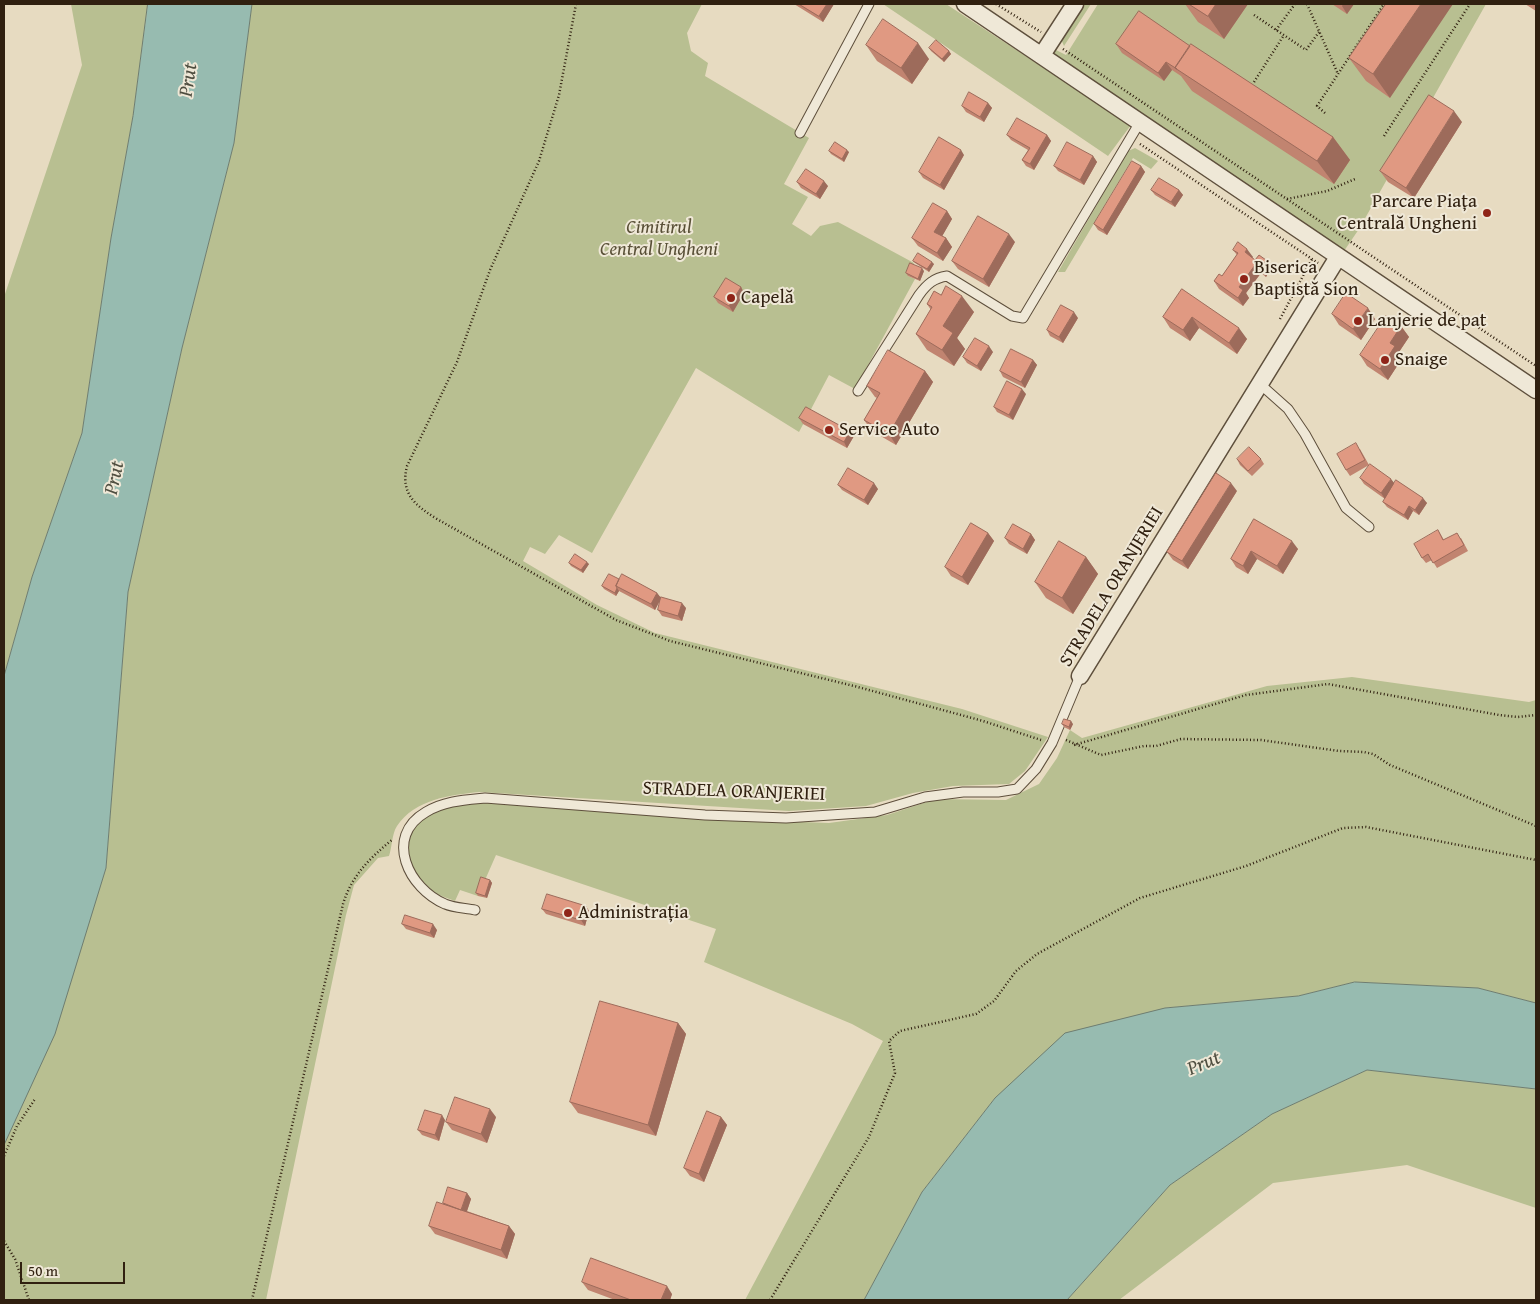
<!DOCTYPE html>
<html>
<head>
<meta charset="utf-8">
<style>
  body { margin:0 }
  #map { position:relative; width:1540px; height:1304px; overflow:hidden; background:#e7dbc1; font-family:"Gentium Book Plus",serif }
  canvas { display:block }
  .frame { position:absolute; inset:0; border:5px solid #302010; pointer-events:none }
  .scale { position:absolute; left:20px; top:1262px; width:105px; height:22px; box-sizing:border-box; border:2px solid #302010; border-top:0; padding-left:6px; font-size:15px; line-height:18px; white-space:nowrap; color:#302010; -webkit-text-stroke:4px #efe8d7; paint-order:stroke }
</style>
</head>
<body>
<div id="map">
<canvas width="1540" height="1304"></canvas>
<div class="frame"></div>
<div class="scale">50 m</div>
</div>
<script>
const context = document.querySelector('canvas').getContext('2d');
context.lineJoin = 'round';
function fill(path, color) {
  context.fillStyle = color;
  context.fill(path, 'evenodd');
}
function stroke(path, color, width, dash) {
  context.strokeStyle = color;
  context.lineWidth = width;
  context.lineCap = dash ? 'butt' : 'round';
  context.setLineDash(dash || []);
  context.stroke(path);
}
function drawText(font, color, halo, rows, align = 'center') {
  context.font = font + ' "Gentium Book Plus",serif';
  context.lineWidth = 4;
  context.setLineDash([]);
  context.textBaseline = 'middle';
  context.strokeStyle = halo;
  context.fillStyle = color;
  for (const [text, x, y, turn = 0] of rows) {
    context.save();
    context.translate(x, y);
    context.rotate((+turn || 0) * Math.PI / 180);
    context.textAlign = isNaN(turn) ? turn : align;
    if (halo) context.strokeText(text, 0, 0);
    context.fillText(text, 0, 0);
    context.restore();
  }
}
fill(new Path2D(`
  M71,4H148L133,116L111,238L82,433L32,577L4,676V297L82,65Z
  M252,4H702L687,33L691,51L708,63L705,76L809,138L784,184L808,197L792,224L811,236L820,226L838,222L914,263L908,276L915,279L855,389L829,375L799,432L696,368L592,553L559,535L545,554L530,547L523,561L597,605L655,633L962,709L1048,737L1025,771L1009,784L953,786L913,793L866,806L789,811L479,792C451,795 415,799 397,826C392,833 392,847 389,856L378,858L354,885L346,915L266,1300H4V1145L17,1116L106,868L128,592L182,348L234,143Z
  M883,4H946L1131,125L1108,156Z
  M1083,4H1091L1064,46L1061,39Z
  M1098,4H1486L1359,229L1344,251L1050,56L1054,49L1066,55Z
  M1135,148L1158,161L1151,169L1133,158L1065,272H1058L1128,151Z
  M1352,677L1529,702L1536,700V1003L1478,988L1355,982L1298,996L1165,1008L995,1098L922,1192L864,1300H745L883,1041L852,1024L704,962L716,929L496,855L478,896L460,890L455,901C448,898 440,896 434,892C418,883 400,853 409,835C415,822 436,810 449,806C458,803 468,803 476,802L694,818L829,823L887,815L936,799L1006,800L1039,784L1057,758L1070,730L1082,738L1267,686Z
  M1367,1070L1536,1089V1208L1407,1165L1273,1183L1119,1300H1067L1170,1185L1272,1114Z`), '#b8bf91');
const water = new Path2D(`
  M148,4H252L234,143L182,348L128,592L106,868L55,1034L4,1145V676L32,577L82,433L111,238L133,116Z
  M1355,982L1478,988L1536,1003V1089L1367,1070L1272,1114L1170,1185L1067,1300H864L922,1192L995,1098L1065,1033L1165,1008L1298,996Z`);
fill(water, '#97bbb0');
stroke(water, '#6e7d70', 1);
const service = new Path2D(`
  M800,133L869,4
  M1260,384L1288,409L1305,434L1346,508L1369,527
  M858,391L919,295C927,284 934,278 947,276L1012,316L1023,318L1140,122
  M475,910C466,908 454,908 445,904C409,889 383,837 426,812C444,801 464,800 485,798L705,815L786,818L875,812L925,797L963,792H998L1017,789L1036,769L1052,743L1080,676`);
const minor = new Path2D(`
  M965,4L1536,390
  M1042,55L1075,4
  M1080,676L1338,257`);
stroke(service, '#5e4f3c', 11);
stroke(minor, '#5e4f3c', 19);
stroke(new Path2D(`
  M576,4L559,95L539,161L490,270L457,362L407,466C400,494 416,506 437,519L616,620L670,641L858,687L983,721L1041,740
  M996,4L1041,32
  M1307,4L1338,74
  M1254,15L1306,50L1319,32
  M1276,30L1295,4
  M1063,49L1536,366
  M1254,82L1284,35
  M1325,113L1317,106L1384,4
  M1384,136L1470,4
  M1140,144L1318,263
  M1287,199L1327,191L1355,179
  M1280,319L1312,259
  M1066,740L1101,755L1144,746H1156L1181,739L1261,740L1339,751L1364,752L1373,754L1390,765L1536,826
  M1074,745L1246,695L1328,684L1499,715L1518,717L1536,715
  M4,1156L17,1126L35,1099
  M4,1241L15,1259L29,1300
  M252,1300L343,904C352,875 370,858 393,839
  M770,1300L869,1137L895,1073L889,1041L900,1031L976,1014L994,1001L1016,971L1037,954L1140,898L1246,866L1343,828L1366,827L1536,860`), '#302010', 2.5, [1, 2.5]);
stroke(service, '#efe8d7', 9);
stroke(minor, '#efe8d7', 16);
fill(new Path2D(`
  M794,4H834L823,22Z
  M1185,4H1248L1224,39L1198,22Z
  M1332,4H1354L1347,14Z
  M1386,4L1390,98L1366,81L1349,58Z
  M1525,4H1536V11Z
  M1116,44L1190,46L1333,137L1350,160L1334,184L1192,91L1181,76L1172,70L1164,81L1122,53Z
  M866,45L929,59L912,84L877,61Z
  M929,48L949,51L951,54L944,62L931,51Z
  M988,103L992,108L984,122L966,112L962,106Z
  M1462,122L1414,198L1388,182L1380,171Z
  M1007,135H1047L1051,141L1034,170L1026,166L1022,160L1028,150L1011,140Z
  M829,151L849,152L844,162L831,154Z
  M964,155L944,190L923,178L919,172Z
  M1093,156L1097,162L1084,185L1058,171L1054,166Z
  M1141,166L1145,172L1107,235L1098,230L1094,224Z
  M797,182L828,186L820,199L801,188Z
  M1151,190H1179L1183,195L1175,207L1155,195Z
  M947,211L952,219L942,236L946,238L952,247L943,261L918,246L912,238Z
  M1015,242L989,287L958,269L952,261Z
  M1233,250L1253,257L1252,258L1255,260L1271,268L1266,277L1261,273L1246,293L1249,298L1243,306L1219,289L1214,281L1222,276L1237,255Z
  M913,261L934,264L929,272L915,263Z
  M924,271L920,281L908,276L906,273Z
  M741,287L744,293L733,312L718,303L714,297Z
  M1182,289L1247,339L1237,354L1199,328L1190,341L1170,328L1163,317Z
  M941,295L974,312L957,338L965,349L954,366L927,350L916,334L931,310L927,304Z
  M1332,314L1375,319L1361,340L1339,325Z
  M1078,318L1063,343L1050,336L1047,330Z
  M1401,326L1409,337L1399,352L1403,357L1388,380L1367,366L1360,355Z
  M993,352L981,371L967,363L963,357Z
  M1033,360L1037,365L1025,388L1003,377L1000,371Z
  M925,371L933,382L896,445L872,431L864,420L877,398L875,397L867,386Z
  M1026,394L1013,420L997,412L994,407Z
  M799,418L854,436L847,448L803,424Z
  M1360,449L1369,465L1350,476L1346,470Z
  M1237,459H1261L1264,464L1252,476L1240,465Z
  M1360,478L1394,483L1427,503L1419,515L1413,511L1408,520L1387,507L1383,502L1385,499L1364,484Z
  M838,485L878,489L868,505L842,490Z
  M1237,491L1188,569L1173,560L1167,552Z
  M1254,519L1298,549L1283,574L1257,559L1248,574L1236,567L1231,559Z
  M1438,530L1444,540L1461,538L1468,551L1437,568L1432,560L1426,563L1422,558Z
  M988,533L994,541L968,585L951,576L945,567Z
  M1031,534L1035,540L1027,554L1009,544L1005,538Z
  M1086,557L1098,574L1073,614L1046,598L1035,582Z
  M569,563L589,564L583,573L571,566Z
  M619,579L657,593L661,598L686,608L682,621L662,616L658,610L661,599L655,610L619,591L616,596L604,589L602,586Z
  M1062,724H1073L1070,730L1064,727Z
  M490,880L492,883L487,898L478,896L476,893Z
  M586,906L589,911L585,926L546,914L542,909Z
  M402,924L437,930L434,938L406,929Z
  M678,1023L686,1034L656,1136L578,1113L570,1102Z
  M496,1117L487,1143L452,1130L446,1122Z
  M721,1117L727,1125L704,1182L690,1176L684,1168Z
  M445,1120L439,1141L422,1135L418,1130Z
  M467,1193L471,1199L467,1211L509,1226L515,1234L507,1259L435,1234L429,1226L443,1203Z
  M582,1282L672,1294L670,1300H615L588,1290Z`), '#c18470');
fill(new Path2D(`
  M827,4H834L823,22L819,16Z
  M1216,4H1248L1224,39L1208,16Z
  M1343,4H1354L1347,14L1342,6Z
  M1421,4H1453L1390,98L1373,74Z
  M918,43L929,59L912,84L901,68Z
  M949,51L951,54L944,62L942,59Z
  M1166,62L1172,70L1164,81L1158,73Z
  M988,103L992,108L984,122L980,117Z
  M1454,111L1462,122L1414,198L1406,188Z
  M1047,135L1051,141L1034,170L1030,164Z
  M1333,137L1350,160L1334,184L1317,161Z
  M847,150L849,152L844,162L842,159Z
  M961,150L964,155L944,190L940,185Z
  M1093,156L1097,162L1084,185L1080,180Z
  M1141,166L1145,172L1107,235L1103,230Z
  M824,181L828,186L820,199L816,194Z
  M1179,190L1183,195L1175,207L1171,202Z
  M947,211L952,219L940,240L934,232Z
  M1009,234L1015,242L989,287L983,279Z
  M946,238L952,247L943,261L937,253Z
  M1247,249L1253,257L1250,261L1245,252Z
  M1266,260L1271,268L1266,277L1260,268Z
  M932,262L934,264L929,272L927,269Z
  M1255,265L1261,273L1246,293L1249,298L1243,306L1238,298L1239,287Z
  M922,268L924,271L920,281L918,279Z
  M741,287L744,293L733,312L729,306Z
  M962,296L974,312L957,338L965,349L954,366L942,350L943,326Z
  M1368,308L1375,319L1361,340L1353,329Z
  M1074,312L1078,318L1063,343L1059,337Z
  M1192,317L1199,328L1190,341L1183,330Z
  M1401,326L1409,337L1399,352L1403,357L1388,380L1380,369L1390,343Z
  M1239,328L1247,339L1237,354L1229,343Z
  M989,346L993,352L981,371L977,366Z
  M1033,360L1037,365L1025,388L1021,382Z
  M925,371L933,382L896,445L889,434Z
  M1022,389L1026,394L1013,420L1009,415Z
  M850,431L854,436L847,448L844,442Z
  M1391,479L1395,484L1385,499L1381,493Z
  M874,483L878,489L868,505L864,500Z
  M1231,483L1237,491L1188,569L1182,561Z
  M1423,498L1427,503L1419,515L1415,510Z
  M1409,506L1413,511L1408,520L1404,515Z
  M988,533L994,541L968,585L962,577Z
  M1031,534L1035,540L1027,554L1023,549Z
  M1292,541L1298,549L1283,574L1277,566Z
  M1251,551L1257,559L1248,574L1243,566Z
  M1086,557L1098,574L1073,614L1062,598Z
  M587,562L589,564L583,573L581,570Z
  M617,588L619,591L616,596L615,593Z
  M657,593L661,598L655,610L651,604Z
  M682,603L686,608L682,621L678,616Z
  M1071,721L1073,724L1070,730L1069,727Z
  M490,880L492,883L487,898L485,896Z
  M586,906L589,911L585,926L581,920Z
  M433,924L437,930L434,938L430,933Z
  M678,1023L686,1034L656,1136L648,1125Z
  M490,1109L496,1117L487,1143L481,1134Z
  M442,1115L445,1120L439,1141L435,1135Z
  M721,1117L727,1125L704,1182L699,1174Z
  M467,1193L471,1199L465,1217L461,1211Z
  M509,1226L515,1234L507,1259L501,1250Z
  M667,1286L672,1294L670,1300H661Z`), '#9d6b5b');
const building = new Path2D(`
  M799,4H827L819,16Z
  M1189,4H1216L1208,16Z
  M1386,4H1421L1373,74L1349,58Z
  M1139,11L1190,46L1175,68L1177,69L1166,62L1158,73L1116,44Z
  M883,19L918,43L901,68L866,45Z
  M936,40L949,51L942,59L929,48Z
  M1191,44L1333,137L1317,161L1175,68Z
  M969,92L988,103L980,117L962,106Z
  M1429,95L1454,111L1406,188L1380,171Z
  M1017,118L1047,135L1030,164L1022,160L1030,148L1007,135Z
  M939,137L961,150L940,185L919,172Z
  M835,142L847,150L842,159L829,151Z
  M1067,142L1093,156L1080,180L1054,166Z
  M1132,161L1141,166L1103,230L1094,224Z
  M806,169L824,181L816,194L797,182Z
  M1159,178L1179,190L1171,202L1151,190Z
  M933,203L947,211L934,232L946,238L937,253L912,238Z
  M978,216L1009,234L983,279L952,261Z
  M1238,242L1247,249L1245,252L1255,260L1259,255L1266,260L1260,268L1255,265L1239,287L1243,290L1238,298L1214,281L1219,274L1222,276L1238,253L1233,250Z
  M918,253L932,262L927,269L913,261Z
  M910,263L922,268L918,279L906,273Z
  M726,278L741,287L729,306L714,297Z
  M946,286L962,296L943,326L953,333L942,350L916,334L932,307L927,304L934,291L941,295Z
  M1182,289L1239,328L1229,343L1192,317L1183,330L1163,317Z
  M1346,293L1368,308L1353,329L1332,314Z
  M1061,305L1074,312L1059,337L1047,330Z
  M1386,316L1401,326L1390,343L1395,346L1380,369L1360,355Z
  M975,338L989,346L977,366L963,357Z
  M1011,349L1033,360L1021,382L1000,371Z
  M888,350L925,371L889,434L864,420L880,393L867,386Z
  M1007,381L1022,389L1009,415L994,407Z
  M806,407L850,431L844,442L799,418Z
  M1356,443L1365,460L1346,470L1337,454Z
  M1249,447L1261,459L1248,471L1237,459Z
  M1370,464L1391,479L1381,493L1360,478Z
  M848,468L874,483L864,500L838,485Z
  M1216,473L1231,483L1182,561L1167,552Z
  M1396,480L1423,498L1415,510L1409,506L1404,515L1383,502Z
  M1254,519L1292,541L1277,566L1251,551L1243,566L1231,559Z
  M971,523L988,533L962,577L945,567Z
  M1013,524L1031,534L1023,549L1005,538Z
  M1438,530L1443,540L1457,533L1464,545L1433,563L1428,554L1422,558L1414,544Z
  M1059,541L1086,557L1062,598L1035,582Z
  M575,554L587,562L581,570L569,563Z
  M609,574L619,579L616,586L617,588L615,593L602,586Z
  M622,574L657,593L651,604L616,586Z
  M661,597L682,603L678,616L658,610Z
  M1064,719L1071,721L1069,727L1062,724Z
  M481,877L490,880L485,896L476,893Z
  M547,894L586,906L581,920L542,909Z
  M405,915L433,924L430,933L402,924Z
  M600,1001L678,1023L648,1125L570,1102Z
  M455,1097L490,1109L481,1134L446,1122Z
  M425,1110L442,1115L435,1135L418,1130Z
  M707,1111L721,1117L699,1174L684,1168Z
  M448,1187L467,1193L461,1210L443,1203Z
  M437,1202L509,1226L501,1250L429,1226Z
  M591,1258L667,1286L661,1300H631L582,1282Z`);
fill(building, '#e09982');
stroke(building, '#9d6b5b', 1);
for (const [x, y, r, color] of [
  [1487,213,5,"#8f2418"],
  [1244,279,5,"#8f2418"],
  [731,298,5,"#8f2418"],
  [1358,321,5,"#8f2418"],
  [1385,360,5,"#8f2418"],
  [829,430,5,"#8f2418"],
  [568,913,5,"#8f2418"]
]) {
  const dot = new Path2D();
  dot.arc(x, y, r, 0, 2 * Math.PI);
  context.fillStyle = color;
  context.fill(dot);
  stroke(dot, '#efe8d7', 2);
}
drawText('19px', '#302010', '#efe8d7', [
  ["Parcare Piața",1477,202,"right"],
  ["Centrală Ungheni",1477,224,"right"],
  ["Biserica",1254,268],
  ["Baptistă Sion",1254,290],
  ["Capelă",741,298],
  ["Lanjerie de pat",1368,321],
  ["Snaige",1395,360],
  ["Service Auto",839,430],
  ["Administrația",578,913]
], 'left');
drawText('italic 19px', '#595037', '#efe8d7', [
  ["Cimitirul",659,228],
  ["Central Ungheni",659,250]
]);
drawText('19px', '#302010', '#efe8d7', [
  ["STRADELA ORANJERIEI",1112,587,-59],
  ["STRADELA ORANJERIEI",734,792,2]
]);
drawText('italic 20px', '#4f4e40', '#efe8d7', [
  ["Prut",189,80,-82],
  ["Prut",115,478,-78],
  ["Prut",1204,1064,-23]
]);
</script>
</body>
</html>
